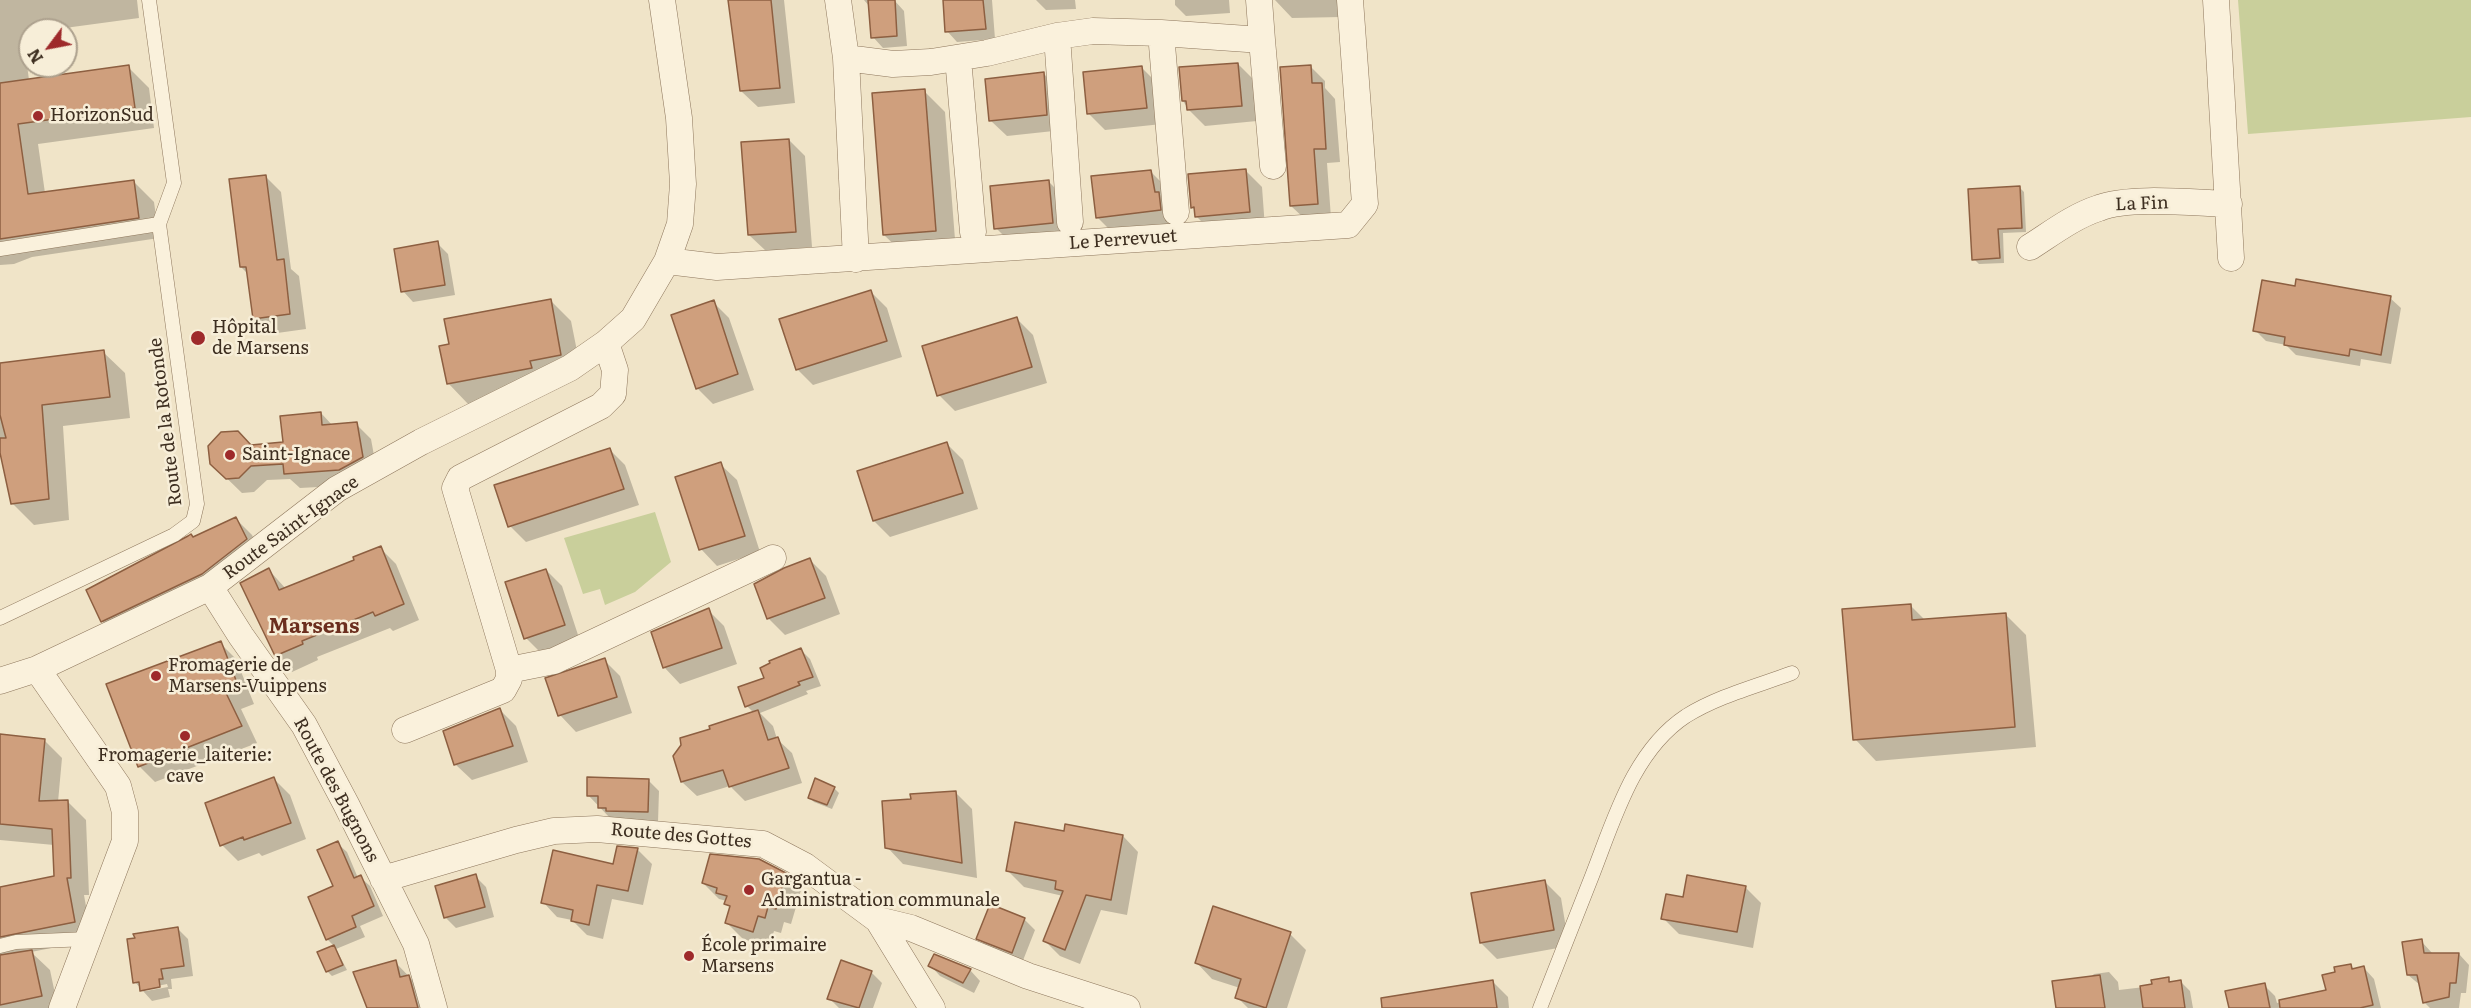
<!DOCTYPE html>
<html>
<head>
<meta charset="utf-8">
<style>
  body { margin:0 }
  #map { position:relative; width:2471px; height:1008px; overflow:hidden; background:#f0e4c8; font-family:Literata,serif }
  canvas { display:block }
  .north { position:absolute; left:18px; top:18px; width:60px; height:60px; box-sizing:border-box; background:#f7eed8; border:2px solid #ada18e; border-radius:50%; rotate:238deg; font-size:16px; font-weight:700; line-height:24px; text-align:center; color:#3d2e20 }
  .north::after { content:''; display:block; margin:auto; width:21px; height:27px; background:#9e2a2b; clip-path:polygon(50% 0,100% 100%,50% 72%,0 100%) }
</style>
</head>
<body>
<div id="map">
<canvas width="2471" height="1008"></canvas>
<div class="north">N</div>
</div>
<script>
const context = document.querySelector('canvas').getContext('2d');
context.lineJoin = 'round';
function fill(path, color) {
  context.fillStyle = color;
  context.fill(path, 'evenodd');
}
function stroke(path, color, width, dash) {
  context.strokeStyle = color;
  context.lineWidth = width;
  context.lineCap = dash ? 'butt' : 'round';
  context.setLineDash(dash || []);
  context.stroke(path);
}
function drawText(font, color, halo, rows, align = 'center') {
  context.font = font + ' Literata,serif';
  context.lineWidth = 5;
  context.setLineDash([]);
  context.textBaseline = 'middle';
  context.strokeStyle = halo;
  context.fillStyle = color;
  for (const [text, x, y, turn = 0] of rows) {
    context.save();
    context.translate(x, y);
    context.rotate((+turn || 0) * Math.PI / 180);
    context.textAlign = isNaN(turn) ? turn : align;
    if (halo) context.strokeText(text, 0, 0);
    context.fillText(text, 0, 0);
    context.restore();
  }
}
fill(new Path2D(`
  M2238,0H2471V117L2248,134Z
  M655,512L671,562L635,592L605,605L600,589L583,594L564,538Z`), '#c9cf9b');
fill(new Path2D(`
  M0,0H137L139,18L50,30H30V33L23,34L29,80L128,67L149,88L154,128L38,144L45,193L133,181L154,202L159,238L32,257L14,264L0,265Z
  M728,0H784L795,103L758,107L741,91Z
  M864,0H894L904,11L907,46L883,48L873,37L870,7Z
  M945,0H992L995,39L957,42L947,31Z
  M1036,0H1075L1076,9L1046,10Z
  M1175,0H1229L1230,13L1186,16L1175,5Z
  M1275,0H1340L1341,17L1292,18Z
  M1238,64L1254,80L1257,121L1205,126L1189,110L1183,101Z
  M1310,66L1325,81V88L1335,99L1340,162L1327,163L1331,218L1306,220L1291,206Z
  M1142,68L1158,84L1162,124L1105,130L1089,114Z
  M1044,74L1060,90L1063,130L1007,136L990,120Z
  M924,91L945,112L956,252L906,256L884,235Z
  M789,140L805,156L812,247L766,251L749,235Z
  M1150,171L1166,187L1176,226L1113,233L1097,217Z
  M1246,171L1262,187L1265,228L1212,232L1196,216V211L1192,207Z
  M265,176L281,192L291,269L299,276L306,329L270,334L254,318L248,274L241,267Z
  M1049,182L1065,198L1069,238L1012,244L996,228Z
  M2019,187L2024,192L2026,232L2003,233L2004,263L1979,264L1974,259Z
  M437,243L448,254L455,295L413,302L403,291Z
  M2297,287L2390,298L2401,308L2391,364L2361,359L2360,366L2296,355L2286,345L2266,341L2255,330Z
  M871,292L887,308L902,357L813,385L797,369Z
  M550,300L571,321L582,376L551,382L469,405L448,383L451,345Z
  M713,302L729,318L754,390L713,404L697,388Z
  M1017,319L1033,335L1047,383L955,411L939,395Z
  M103,352L125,373L130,418L63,426L69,520L34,525L13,504L0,446V364Z
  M321,413L333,426L356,424L371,439L377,472L355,485L300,488L290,479L267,480L254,492L242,493L212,464L250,446L285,443Z
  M947,444L963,460L978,509L890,537L874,521Z
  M609,449L625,465L639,505L526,542L510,526Z
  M720,464L737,480L760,552L717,566L701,549Z
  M236,519L252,535L262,556L118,637L102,621L194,539Z
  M380,548L396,564L419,620L393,631L390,628L317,657L318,660L292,672L276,656L269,570L286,589L356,561Z
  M810,560L826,576L840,614L785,635L769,619L756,584Z
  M546,570L562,586L580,641L542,654L526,638Z
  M1910,605L1925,620L2005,614L2026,635L2036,747L1876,761L1855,739Z
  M708,610L724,626L737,664L680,684L664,667Z
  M220,643L236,659L254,704L241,709L257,743L155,782L139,766Z
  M801,650L810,659L821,686L806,691L808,694L760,713L773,726L777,739L792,753L802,783L745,801L730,786L697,796L682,782L712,730L754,713L747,706L766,678Z
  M604,660L620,676L632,713L576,732L560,715Z
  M500,710L516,726L528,762L472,780L455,764Z
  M0,736L44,740L62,758L58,802H68L86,820L89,895H84L92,940L31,952L50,970L58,1008H0V888L55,878L54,845L0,840Z
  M274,779L290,795L306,839L262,856L259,853L238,861L222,845Z
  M648,780L659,791L658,822L618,821L615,818H610L588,795Z
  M834,788L839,793L832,809L814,802L809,797Z
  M956,793L972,809L977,878L903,864L887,847L912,801Z
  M1065,833L1123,836L1138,852L1127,915L1101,910L1080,964L1060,956L1045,941L1063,896L1024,887L1008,871Z
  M337,843L347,852L358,878L360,877L370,886L383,916L360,926L365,937L336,949L347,970L332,976L327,971L334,946L327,939L335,887Z
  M637,849L652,864L643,905L612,899L603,939L587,935L572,920L557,917L543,902L615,866Z
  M785,874L801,890L791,924L784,922L781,933L774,931L769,947L743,939L727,923L731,908L726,903L727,901L719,899L703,883Z
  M475,876L486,887L494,917L456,928L445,917Z
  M1545,882L1561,898L1569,946L1497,959L1481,943Z
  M1745,887L1761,903L1753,948L1679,934L1663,918L1684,899Z
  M1024,919L1035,930L1022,963L989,949L978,938Z
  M178,929L188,939L193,976L171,979L172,989H168L170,997L152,1001L135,982ZM167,984L168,987L146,991L143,989Z
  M1290,934L1306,950L1287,1008H1248L1237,997L1240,988L1212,979L1196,962Z
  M2421,941L2433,954H2459L2469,965L2466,993H2461L2459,1008H2430L2424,1002L2420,985L2408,975Z
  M395,962L425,993L430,1008H369Z
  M930,965L970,970L980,981L974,993L940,976Z
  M2350,965L2355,970L2364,968L2374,979L2381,1008H2230L2264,985L2275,996L2277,1003L2328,991L2337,973Z
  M871,972L882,983L873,1008H839L829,998Z
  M2109,972L2118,982L2119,990L2153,986L2168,979L2172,983L2181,982L2190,991L2193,1008H2057L2094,974Z
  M1492,981L1508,997L1509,1008H1405Z`), '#0003');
const building = new Path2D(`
  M728,0H771L780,88L740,91Z
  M868,0H895L897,36L871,38Z
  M943,0H983L986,29L945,32Z
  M1238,63L1242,106L1187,110L1186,101H1182L1179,67Z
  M129,65L135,108L18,124L28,194L134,180L139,218L0,239V83Z
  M1311,65L1312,83H1322L1326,149H1314L1318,204L1290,206L1280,67Z
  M1142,66L1147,108L1087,114L1083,72Z
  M1044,72L1047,115L989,121L985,79Z
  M925,89L936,231L883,235L872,93Z
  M789,139L796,232L748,235L741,142Z
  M1246,169L1250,212L1195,217L1194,207L1191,208L1188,174Z
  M1151,170L1155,192H1159L1161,210L1096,218L1091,176Z
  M266,175L277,260L284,259L290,314L253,319L246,267H240L229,179Z
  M1049,180L1053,223L994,229L990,186Z
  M2020,186L2022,228L1998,229L2000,258L1972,260L1968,189Z
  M438,241L445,285L401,292L394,249Z
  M2296,279L2391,296L2381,355L2350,349L2349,356L2284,345L2285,337L2253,331L2262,280L2295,286Z
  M871,290L887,341L796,370L779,319Z
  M551,299L561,355L530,361L532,368L447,384L439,346L449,344L444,319Z
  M714,300L738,374L696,389L671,315Z
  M1017,317L1032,367L937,396L922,346Z
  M104,350L110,397L42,405L49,499L11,504L0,453V438H6L0,415V363Z
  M321,412L322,425L357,422L363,457L339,470L284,474L283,464L251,466L239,478L226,479L210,464L208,446L221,432L238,431L251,445L283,442L280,416Z
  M947,442L963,493L873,521L857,471Z
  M610,448L624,489L508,527L494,485Z
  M721,462L745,536L699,550L675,477Z
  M236,517L247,539L202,574L101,622L86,590L188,536L191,534L193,537Z
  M381,546L404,604L375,616L373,612L302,641L303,644L275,656L240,583L269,568L279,590L354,560L353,557Z
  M810,558L825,598L767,619L754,584L784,568Z
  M546,569L565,625L524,639L505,582Z
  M1911,604L1912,620L2006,613L2015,727L1853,740L1842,609Z
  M709,608L722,648L663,668L651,632Z
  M221,641L239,688L226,693L242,726L138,767L106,684Z
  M801,648L813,677L798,682L800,685L745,707L738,687L764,678L760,668L770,663L769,661Z
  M605,658L617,697L558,716L545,678Z
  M500,708L513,746L454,765L443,731Z
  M758,710L768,740L778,737L789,768L729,787L723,770L681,782L673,756L681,745L680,738L710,729L709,726Z
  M0,734L45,739L39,801L68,800L71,878H67L75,922L0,937V887L54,876L52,829L0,824Z
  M274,777L291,823L244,840L243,837L220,846L205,803Z
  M587,777L649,779L648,812L606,811V808H598V796H587Z
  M815,778L835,787L827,805L808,798Z
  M956,791L962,863L885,848L882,801L911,799L910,794Z
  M1015,822L1064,831L1065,824L1123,835L1111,900L1086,895L1065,950L1043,941L1063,891L1055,889L1056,881L1006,871Z
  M338,841L354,878L361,875L374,906L352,916L356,927L326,940L308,897L333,886L317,850Z
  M617,846L638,848L628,891L597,885L589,925L571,921L573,910L541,903L553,850L613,864Z
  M710,854L759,859L786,873L776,909L768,907L765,918L758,916L753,932L725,923L730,906L724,904L727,896L716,893L717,888L702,883Z
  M476,874L485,907L444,918L435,886Z
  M1687,875L1746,886L1737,932L1661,919L1666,894L1683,897Z
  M1545,880L1554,930L1480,943L1471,893Z
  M990,904L1025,918L1012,953L976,939Z
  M1213,906L1291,932L1266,1008L1235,998L1241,979L1195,963Z
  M178,927L184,966L161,969L163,979H159L160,987L140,991L139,982L133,983L127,939L135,938L133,934Z
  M2422,939L2424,953H2459L2456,983H2450L2449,997L2423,1003L2417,975H2407L2402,942Z
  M334,945L343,965L326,972L317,952Z
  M32,950L42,996L0,1005V955Z
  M934,954L971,969L963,983L928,966Z
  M396,960L400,977L409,975L418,1008H367L353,972Z
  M841,960L872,971L859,1008L827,999Z
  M2351,964L2352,969L2364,966L2373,1005L2360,1008H2280L2279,1000L2326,990L2322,975L2335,972L2334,967Z
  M2100,975L2105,1008H2056L2052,981Z
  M2169,977V982L2181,980L2185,1008H2143L2140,986L2152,984L2151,980Z
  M1493,980L1497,1008H1382L1381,998Z
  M2265,983L2270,1008H2229L2225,991Z`);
fill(building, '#cf9f7d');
stroke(building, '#8d5f41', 1.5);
const service = new Path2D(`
  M0,249L159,224
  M0,618L174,535L193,521L197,504L159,224L174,183L149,0
  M0,946L16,942L88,939
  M1540,1008C1557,964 1575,920 1592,876C1614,820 1633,751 1686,716C1718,696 1757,686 1792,673`);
const minor = new Path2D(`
  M838,0L846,58L856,259
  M1259,0L1262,40
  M2216,0L2231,258
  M1161,33L1176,212
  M1057,36L1070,222
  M846,58L893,64L931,62L987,53L1057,36L1093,31L1161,33L1262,40L1273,166
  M958,58L973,232
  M2030,247C2052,233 2074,216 2099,208C2131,196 2194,203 2229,204
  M667,261L717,267L1348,225L1365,204L1350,0
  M210,587L241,636L304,725L346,804L416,944L434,1008
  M37,669L118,786L125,812V841L62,1008
  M509,670L554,661L773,558
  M0,681L37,669L210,587L337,489L421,442L570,368L606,343L633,319L667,261L680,224L683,184L679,118L662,0
  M405,730L503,690L509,679V670L455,488L460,478L601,406L613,394L615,370L606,343
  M383,879L516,840L554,831L597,829L763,844L805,866L878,920L911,928L1028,976L1127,1008
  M878,920L932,1008`);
stroke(service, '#8d765c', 15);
stroke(minor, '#8d765c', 27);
stroke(service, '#faf1dc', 14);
stroke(minor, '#faf1dc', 26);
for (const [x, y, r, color] of [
  [38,116,6,"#9e2a2b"],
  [198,338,8,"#9e2a2b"],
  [230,455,6,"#9e2a2b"],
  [156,676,6,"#9e2a2b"],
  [185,736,6,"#9e2a2b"],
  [749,890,6,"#9e2a2b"],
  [689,956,6,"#9e2a2b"]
]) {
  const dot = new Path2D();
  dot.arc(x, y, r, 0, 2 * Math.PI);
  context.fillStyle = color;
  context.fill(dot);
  stroke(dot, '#f7eed8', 2);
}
drawText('18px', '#3d2e20', '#f7eed8', [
  ["HorizonSud",50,116],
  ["Hôpital",212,328],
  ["de Marsens",212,349],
  ["Saint-Ignace",242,455],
  ["Fromagerie de",168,666],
  ["Marsens-Vuippens",168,687],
  ["Fromagerie_laiterie:",185,756,"center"],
  ["cave",185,777,"center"],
  ["Gargantua -",761,880],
  ["Administration communale",761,901],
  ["École primaire",701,946],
  ["Marsens",701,967]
], 'left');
drawText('18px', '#3d2e20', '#f7eed8', [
  ["La Fin",2142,204,-2],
  ["Le Perrevuet",1123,240,-4],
  ["Route de la Rotonde",166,422,-97],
  ["Route Saint-Ignace",291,528,-36],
  ["Route des Bugnons",336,790,62],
  ["Route des Gottes",681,836,5]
]);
drawText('bold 21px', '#6b2e1e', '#f7eed8', [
  ["Marsens",314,627]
]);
</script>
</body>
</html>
